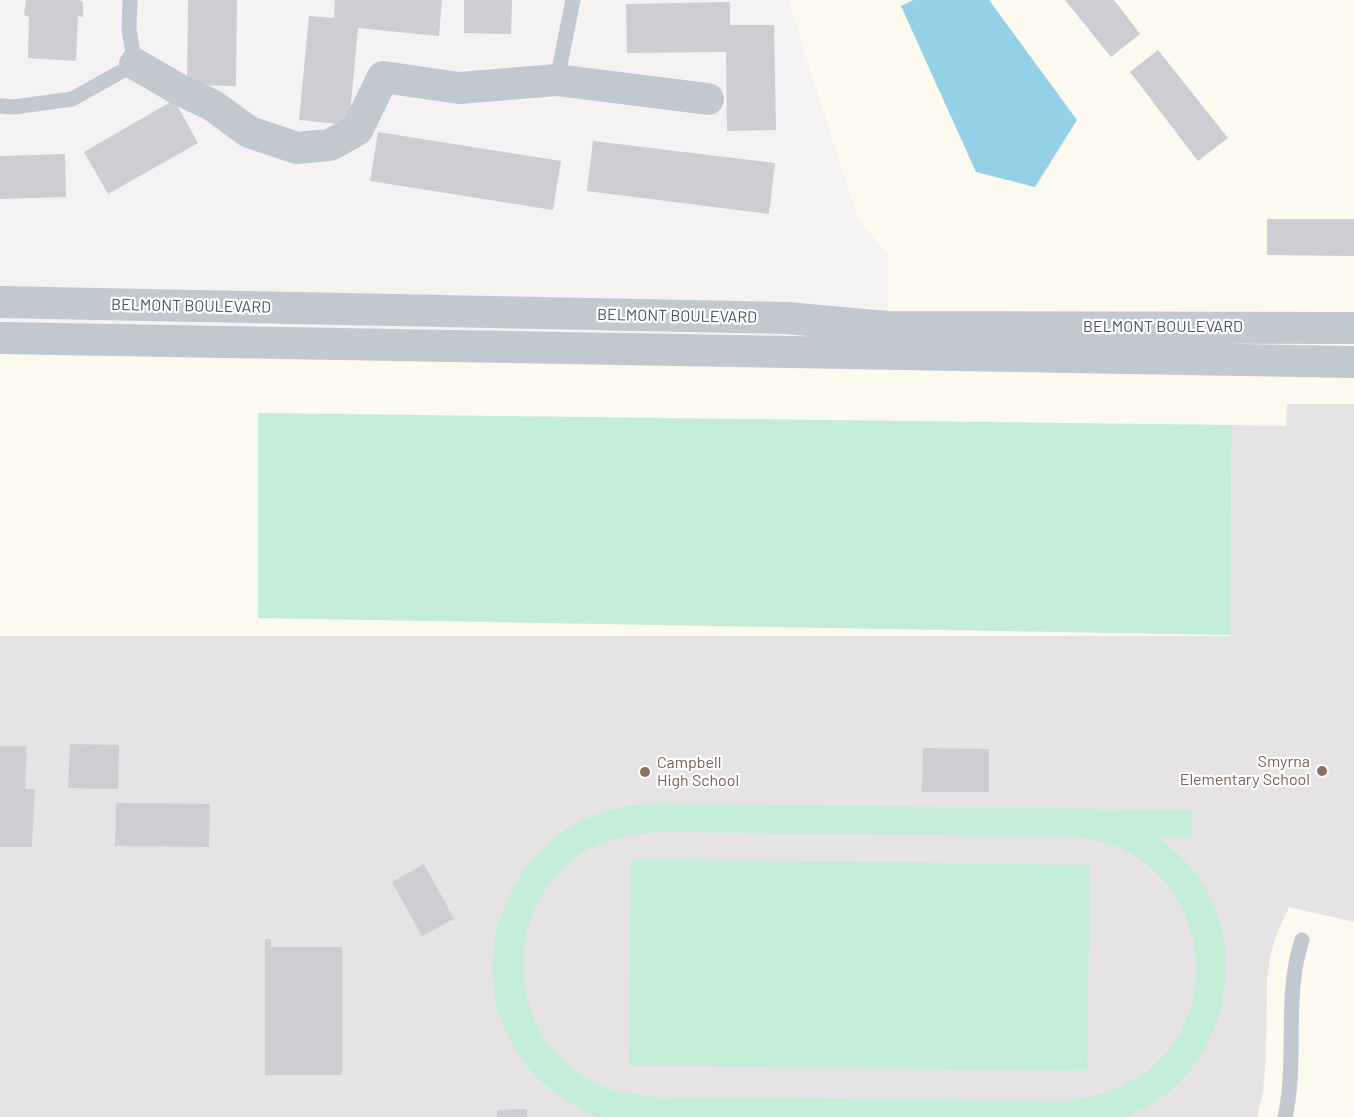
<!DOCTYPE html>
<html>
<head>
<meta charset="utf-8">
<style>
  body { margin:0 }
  canvas { display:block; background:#f4f2f2 }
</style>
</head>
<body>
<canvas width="1354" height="1117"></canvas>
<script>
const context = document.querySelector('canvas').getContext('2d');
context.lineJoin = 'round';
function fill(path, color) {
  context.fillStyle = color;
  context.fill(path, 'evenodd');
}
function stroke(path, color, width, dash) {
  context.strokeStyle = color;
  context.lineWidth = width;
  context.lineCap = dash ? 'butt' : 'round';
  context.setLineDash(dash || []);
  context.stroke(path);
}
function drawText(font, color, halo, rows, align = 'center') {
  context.font = font + ' Barlow,sans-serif';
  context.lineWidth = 4.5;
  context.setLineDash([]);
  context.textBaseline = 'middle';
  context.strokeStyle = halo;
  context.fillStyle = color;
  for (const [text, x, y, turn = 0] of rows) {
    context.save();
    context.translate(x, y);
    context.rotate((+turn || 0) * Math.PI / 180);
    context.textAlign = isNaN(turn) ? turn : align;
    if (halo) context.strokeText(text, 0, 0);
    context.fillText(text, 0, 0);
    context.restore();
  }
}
fill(new Path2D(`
  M788,0H1354V1117H0V327L888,344V254L858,220Z`), '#fcf9ee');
fill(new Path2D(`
  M1287,404H1354V922L1289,907L1278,931L1270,956L1267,981L1266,1057L1263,1092L1257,1117H0V636H1230L1232,425L1286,426Z`), '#e5e3e3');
fill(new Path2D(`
  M258,413L1232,425L1230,635L258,618Z
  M657,804L1193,810L1192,837L1157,836C1173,849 1187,861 1199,878C1243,941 1231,1031 1178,1084C1163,1098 1146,1108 1129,1117H597L592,1115C563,1100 537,1083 519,1055C463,972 501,852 594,815C615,807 636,805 657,804ZM656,832L1070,836C1094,839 1118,844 1139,859C1215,910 1217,1032 1135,1079C1114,1092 1091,1098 1066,1101L654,1097C637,1095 621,1093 605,1087C530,1059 503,968 539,900C553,874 579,851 607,841C623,836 639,834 656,832Z
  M631,859L1090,865L1087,1071L629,1065Z`), '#c4edd7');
fill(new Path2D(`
  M913,0H989L1077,120L1035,187L976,172L901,6Z`), '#94d0e7');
fill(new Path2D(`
  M26,0H79L83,2V17L78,16L76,61L28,58L29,17L24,15Z
  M188,0H237L236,86L187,85Z
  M335,0H442L439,36L358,28L349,125L299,120L309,16L334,18Z
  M464,0H512L511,34L464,33Z
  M1065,0H1114L1140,34L1111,57Z
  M730,2V25H774L776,130L727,131L726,52L627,53L626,4Z
  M1158,50L1228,138L1198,161L1130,72Z
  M174,100L198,143L108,194L84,152Z
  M378,132L561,161L553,210L370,181Z
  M593,141L775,163L769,214L587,191Z
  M65,154L66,197L0,199V156Z
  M1267,219H1354V256L1267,255Z
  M70,744L119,745L118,789L68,788Z
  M0,746H27L25,789H35L32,847H0Z
  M923,748L989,749V792H922Z
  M116,803L210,804L209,847L115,846Z
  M424,864L454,919L422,936L392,882Z
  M265,939H271V947H342V1075H265Z
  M527,1109V1117H497V1110Z`), '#ccced4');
stroke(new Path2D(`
  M557,80L573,0
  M0,106L14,107L72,99L135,64L129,30L130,0
  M1285,1117C1298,1059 1283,997 1302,940`), '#c1c8cf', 15);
stroke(new Path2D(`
  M135,64L178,89L212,105L249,132L297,148L330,145L357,130L383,77L459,88L557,80L708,99
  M0,302L786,318L887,327L1354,328
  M0,338L1354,362`), '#c1c8cf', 32);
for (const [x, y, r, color] of [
  [1322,771,6,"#8d6e63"],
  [645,772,6,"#8d6e63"]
]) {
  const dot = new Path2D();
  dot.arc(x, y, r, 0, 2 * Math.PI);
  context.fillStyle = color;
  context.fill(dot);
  stroke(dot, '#fff', 2);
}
drawText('16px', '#4b545e', '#fff', [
  ["BELMONT BOULEVARD",191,306,1],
  ["BELMONT BOULEVARD",677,316,1],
  ["BELMONT BOULEVARD",1163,327]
]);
drawText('16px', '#785e54', '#fff', [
  ["Smyrna",1310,762],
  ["Elementary School",1310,780],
  ["Campbell",657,763,"left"],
  ["High School",657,781,"left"]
], 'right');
</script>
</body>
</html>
